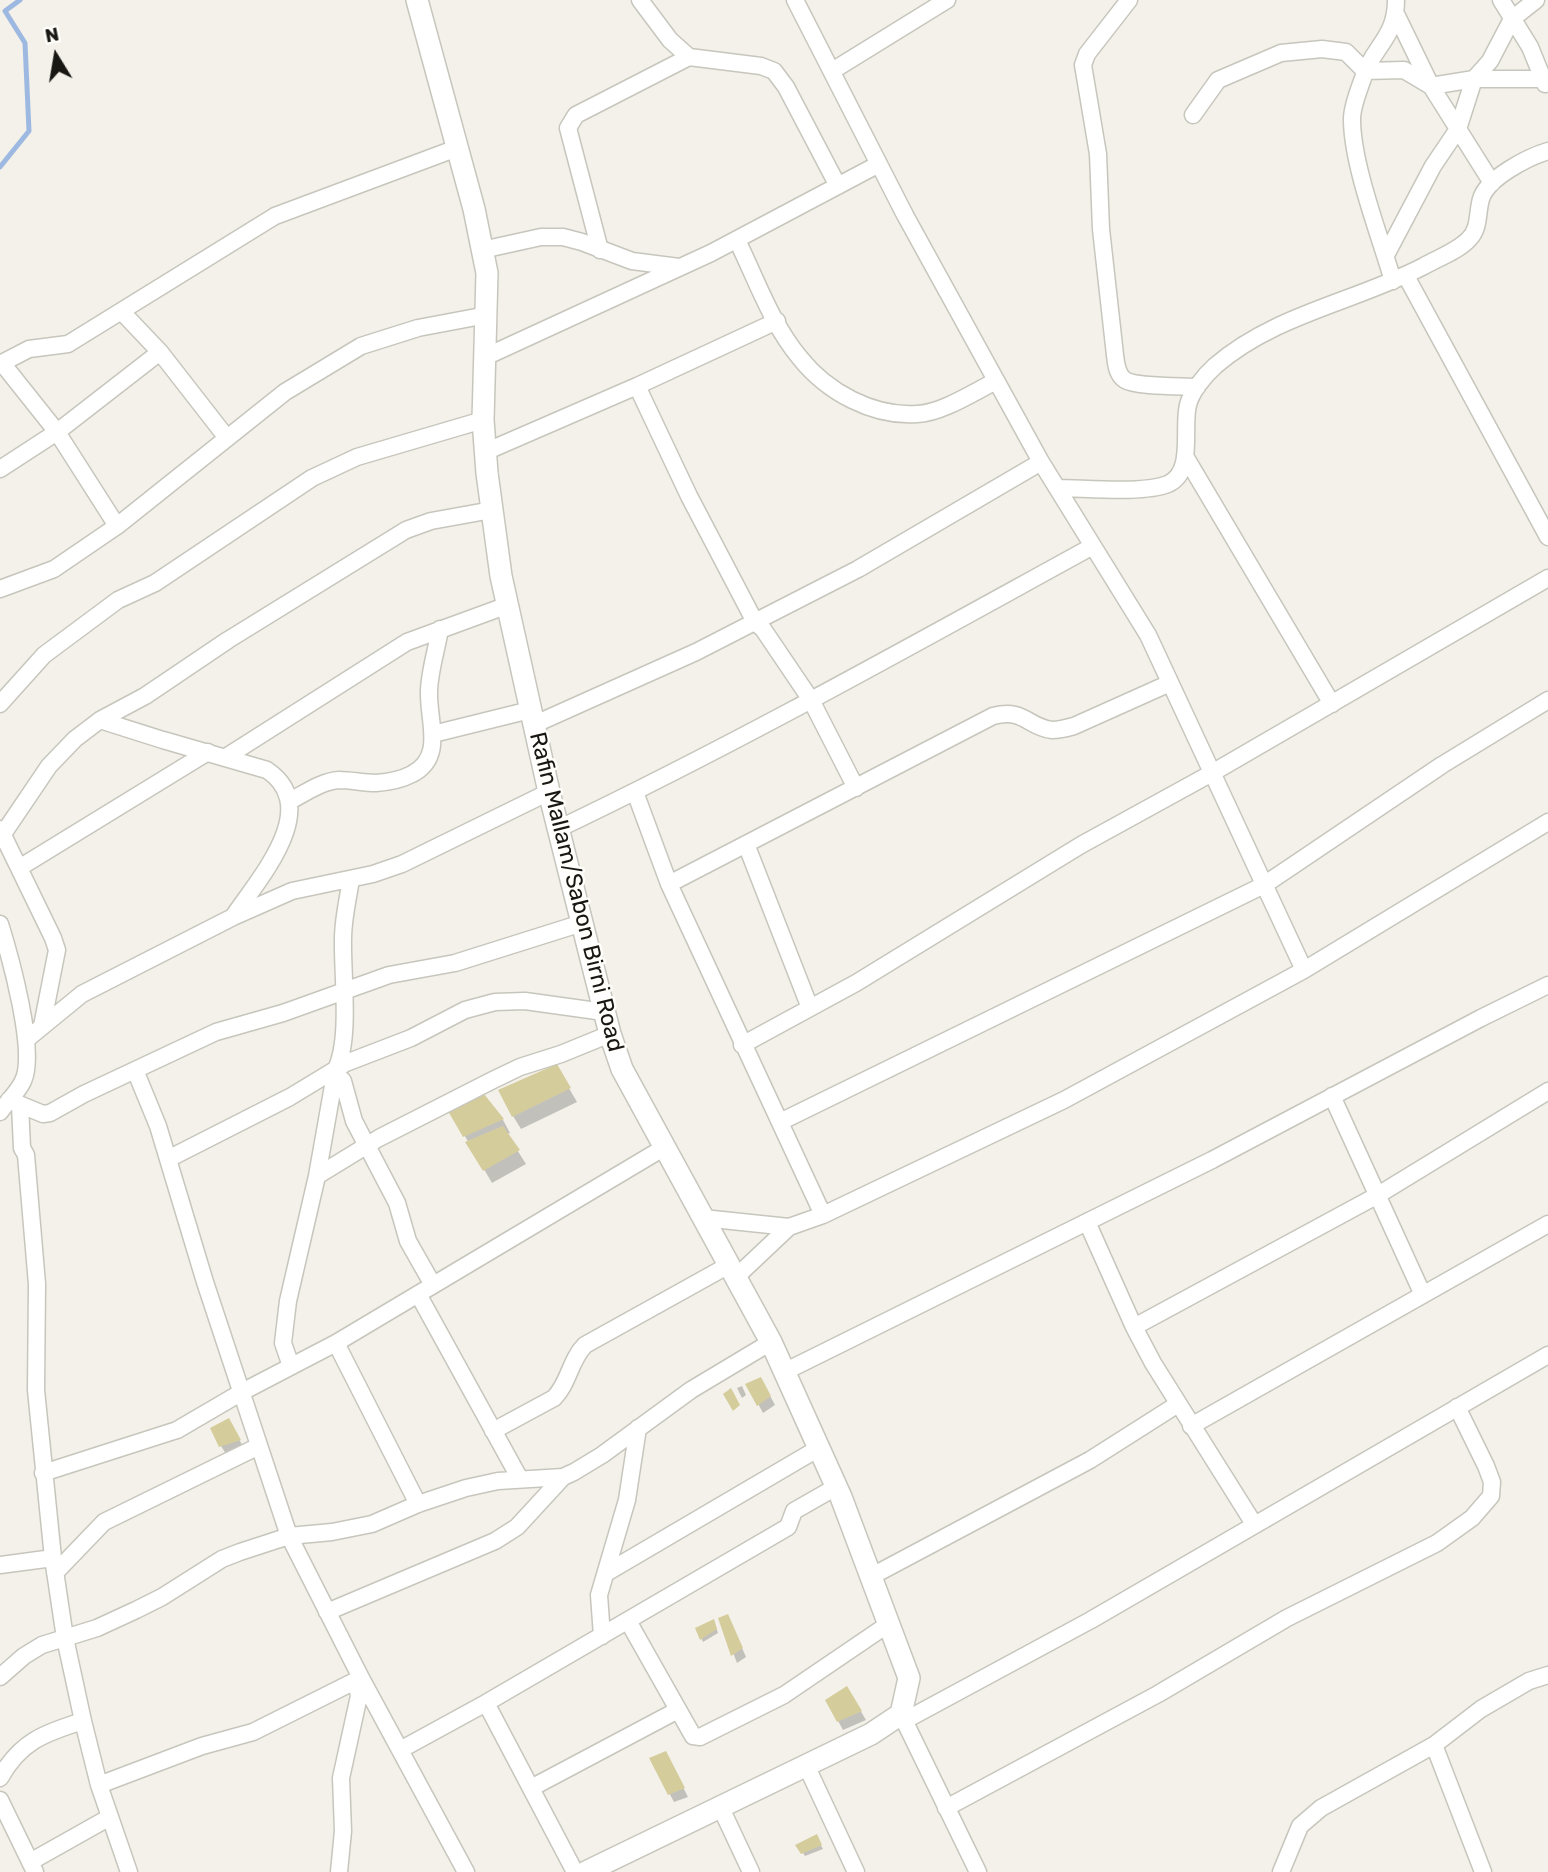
<!DOCTYPE html>
<html>
<head>
<meta charset="utf-8">
<style>
  body { margin:0 }
  #map { position:relative; width:1548px; height:1872px; overflow:hidden; background:#f3f1e9; font-family:Rubik,sans-serif }
  canvas { display:block }
  .north { position:absolute; left:21px; top:21px; width:70px; height:70px; -webkit-text-stroke:5px #fffefb; paint-order:stroke; rotate:349deg; font-size:19px; font-weight:700; line-height:28px; text-align:center; color:#181714 }
  .north::after { content:''; display:block; margin:auto; width:24px; height:32px; background:#181714; clip-path:polygon(50% 0,100% 100%,50% 72%,0 100%) }
</style>
</head>
<body>
<div id="map">
<canvas width="1548" height="1872"></canvas>
<div class="north">N</div>
</div>
<script>
const context = document.querySelector('canvas').getContext('2d');
context.lineJoin = 'round';
function fill(path, color) {
  context.fillStyle = color;
  context.fill(path, 'evenodd');
}
function stroke(path, color, width, dash) {
  context.strokeStyle = color;
  context.lineWidth = width;
  context.lineCap = dash ? 'butt' : 'round';
  context.setLineDash(dash || []);
  context.stroke(path);
}
function drawText(font, color, halo, rows, align = 'center') {
  context.font = font + ' Rubik,sans-serif';
  context.lineWidth = 5;
  context.setLineDash([]);
  context.textBaseline = 'middle';
  context.strokeStyle = halo;
  context.fillStyle = color;
  for (const [text, x, y, turn = 0] of rows) {
    context.save();
    context.translate(x, y);
    context.rotate((+turn || 0) * Math.PI / 180);
    context.textAlign = isNaN(turn) ? turn : align;
    if (halo) context.strokeText(text, 0, 0);
    context.fillText(text, 0, 0);
    context.restore();
  }
}
fill(new Path2D(`
  M556,1066L577,1102L521,1129L513,1116Z
  M484,1096L503,1120L510,1133L507,1134L526,1164L492,1183L451,1112Z
  M761,1379L775,1405L763,1413L748,1385Z
  M742,1386L746,1395L742,1398L737,1388Z
  M228,1420L244,1448L226,1454L221,1446Z
  M720,1619L732,1625L746,1657L737,1663Z
  M715,1624L718,1633L703,1642L697,1629Z
  M847,1688L866,1720L843,1730L827,1701Z
  M651,1759L670,1761L688,1797L674,1802Z
  M816,1837L823,1849L805,1856L798,1846Z`), '#0003');
stroke(new Path2D(`
  M0,167L29,131L25,43L5,11L20,0`), '#9eb9e1', 5);
fill(new Path2D(`
  M557,1064L571,1088L512,1117L498,1090Z
  M484,1094L504,1119L463,1137L448,1111Z
  M503,1126L520,1150L483,1171L465,1142Z
  M761,1377L771,1396L757,1406L745,1384Z
  M731,1388L740,1405L733,1411L723,1394Z
  M229,1418L241,1440L219,1447L210,1428Z
  M728,1614L743,1648L731,1656L718,1618Z
  M714,1619L717,1629L700,1640L695,1628Z
  M847,1686L862,1711L837,1722L825,1700Z
  M666,1751L685,1788L668,1795L649,1758Z
  M817,1834L822,1845L801,1854L795,1845Z`), '#d5cc9c');
const minor = new Path2D(`
  M640,0L670,40L689,57L761,66L774,71L786,87L838,186
  M795,0L905,215L1041,462L1148,635L1304,970
  M1129,0L1087,54L1083,65L1098,154L1101,229L1115,355C1116,364 1117,375 1125,380C1136,387 1183,386 1197,387
  M1501,0L1530,47L1545,84
  M1396,14L1431,86L1492,183
  M832,71L947,0
  M1193,115L1218,80L1281,53L1322,49L1346,52L1365,71L1404,70L1431,86L1474,79H1548
  M737,240C756,279 772,325 800,358C827,392 873,417 917,414C942,413 974,392 996,381
  M482,250L541,237H563L582,242L632,261L679,267
  M600,250L568,128L576,115L689,57
  M1386,255L1433,166L1458,129L1474,79L1490,61L1512,19L1536,0
  M1406,276L1548,537
  M1393,281C1380,236 1352,165 1352,119C1352,106 1359,90 1363,78C1372,47 1396,39 1396,0
  M122,312L160,352L227,438
  M485,357L711,253L879,164
  M2,363L57,432L117,526
  M0,364L29,349L68,344L275,216L457,148
  M637,386L689,496L755,622L763,629L811,700L856,788
  M485,452L637,386L777,321
  M1185,456L1332,704
  M0,469L57,432L160,352
  M1057,488C1085,488 1143,494 1168,484C1195,472 1182,428 1188,405C1191,392 1204,376 1215,366C1275,314 1355,302 1424,266C1438,258 1458,251 1469,239C1480,228 1477,212 1481,199C1487,178 1528,157 1548,151
  M0,589L54,569L117,526L285,392L361,346L418,328L487,315
  M0,704L44,655L118,600L155,583L312,478L357,457L483,420
  M100,720L163,740L267,770C323,808 259,878 233,917
  M533,725L696,652L858,569L1041,462
  M433,734L530,710
  M226,757L407,642L508,605
  M635,792L669,884L823,1215
  M290,801C305,793 322,781 339,780C351,780 364,783 376,783C389,782 401,780 412,774C445,757 428,721 429,692C429,673 437,648 440,629
  M0,829L53,938L57,950L42,1026
  M558,829C740,742 916,643 1093,546
  M3,834L49,766L75,739L100,720L145,696L228,640L406,530L431,521L492,510
  M746,844L810,1008
  M19,868L208,752
  M669,884L993,716C1025,708 1027,727 1052,730C1060,730 1067,728 1074,726L1170,683
  M0,924C10,956 37,1052 23,1081C18,1092 7,1102 0,1112
  M27,1039L82,994L233,917L292,891L373,874L402,864L549,792
  M742,1045L856,983L1081,845L1212,773L1548,578
  M135,1070L158,1126L205,1282L289,1536L361,1678L466,1872
  M335,1073L343,1081L354,1121L397,1203L408,1241L433,1285
  M1332,1096L1423,1295
  M9,1100L43,1114L50,1113L84,1094L216,1032L283,1013L389,975L455,963L582,923
  M20,1105L22,1148L26,1155L37,1284L36,1390L53,1558L65,1638L83,1721L99,1785L129,1872
  M780,1122L1264,885L1442,765L1548,700
  M168,1159L290,1097L346,1063L411,1038L465,1010L495,1002L525,1001L604,1012
  M317,1176L379,1138L493,1080L520,1067L561,1054L610,1034
  M703,1218L789,1227
  M1087,1222L1134,1327L1153,1363L1254,1524
  M736,1277L789,1227L823,1215L1064,1100L1304,970L1548,822
  M418,1294L520,1479
  M1134,1327L1378,1195L1548,1091
  M336,1343L418,1504
  M291,1366L283,1343L288,1301L317,1176L336,1069C351,1038 342,974 343,939C343,919 348,899 351,879
  M786,1371L1212,1160L1481,1018L1548,985
  M1191,1426L1548,1224
  M493,1431L554,1398C569,1383 570,1360 585,1345L729,1265
  M43,1473L177,1430L242,1392L336,1343L665,1147
  M0,1565L53,1558
  M55,1573L104,1522L259,1446
  M606,1573L819,1448
  M872,1576L1090,1460L1178,1404
  M327,1612L495,1541L517,1527L563,1477
  M628,1621L693,1736L700,1737L784,1695L890,1623
  M602,1636L599,1595L627,1500L638,1428
  M0,1677L24,1656L42,1645L97,1628L136,1610L162,1597L222,1559L240,1552L289,1536L332,1532L372,1524L418,1504L466,1488L498,1481L563,1477L574,1472L602,1455L691,1390L771,1342
  M486,1703L575,1872
  M901,1714L978,1872
  M904,1721L1091,1620L1548,1355
  M1434,1745L1483,1872
  M400,1750L486,1703L788,1527L794,1511L836,1487
  M806,1765L856,1872
  M0,1778C20,1742 44,1733 83,1721
  M99,1785L202,1746L253,1732L361,1678
  M531,1788L678,1710
  M0,1800L35,1872
  M720,1806L751,1872
  M946,1808L1158,1694L1287,1618L1437,1543L1472,1518L1491,1496L1492,1482L1486,1466L1457,1407
  M30,1862L110,1817
  M339,1872L343,1831L341,1778L359,1696L356,1681
  M1281,1872L1300,1826L1321,1808L1434,1745L1481,1709L1529,1681L1548,1675`);
const tertiary = new Path2D(`
  M417,0L474,209L487,273L483,420L487,473L501,576L549,792L610,1034L622,1069L771,1342L841,1497L909,1678L901,1714L871,1734L586,1872`);
stroke(minor, '#c7c6bd', 19);
stroke(tertiary, '#c7c6bd', 24);
stroke(minor, '#fff', 16);
stroke(tertiary, '#fff', 21);
drawText('23px', '#181714', '#fffefb', [
  ["Rafin Mallam/Sabon Birni Road",576,892,76]
]);
</script>
</body>
</html>
